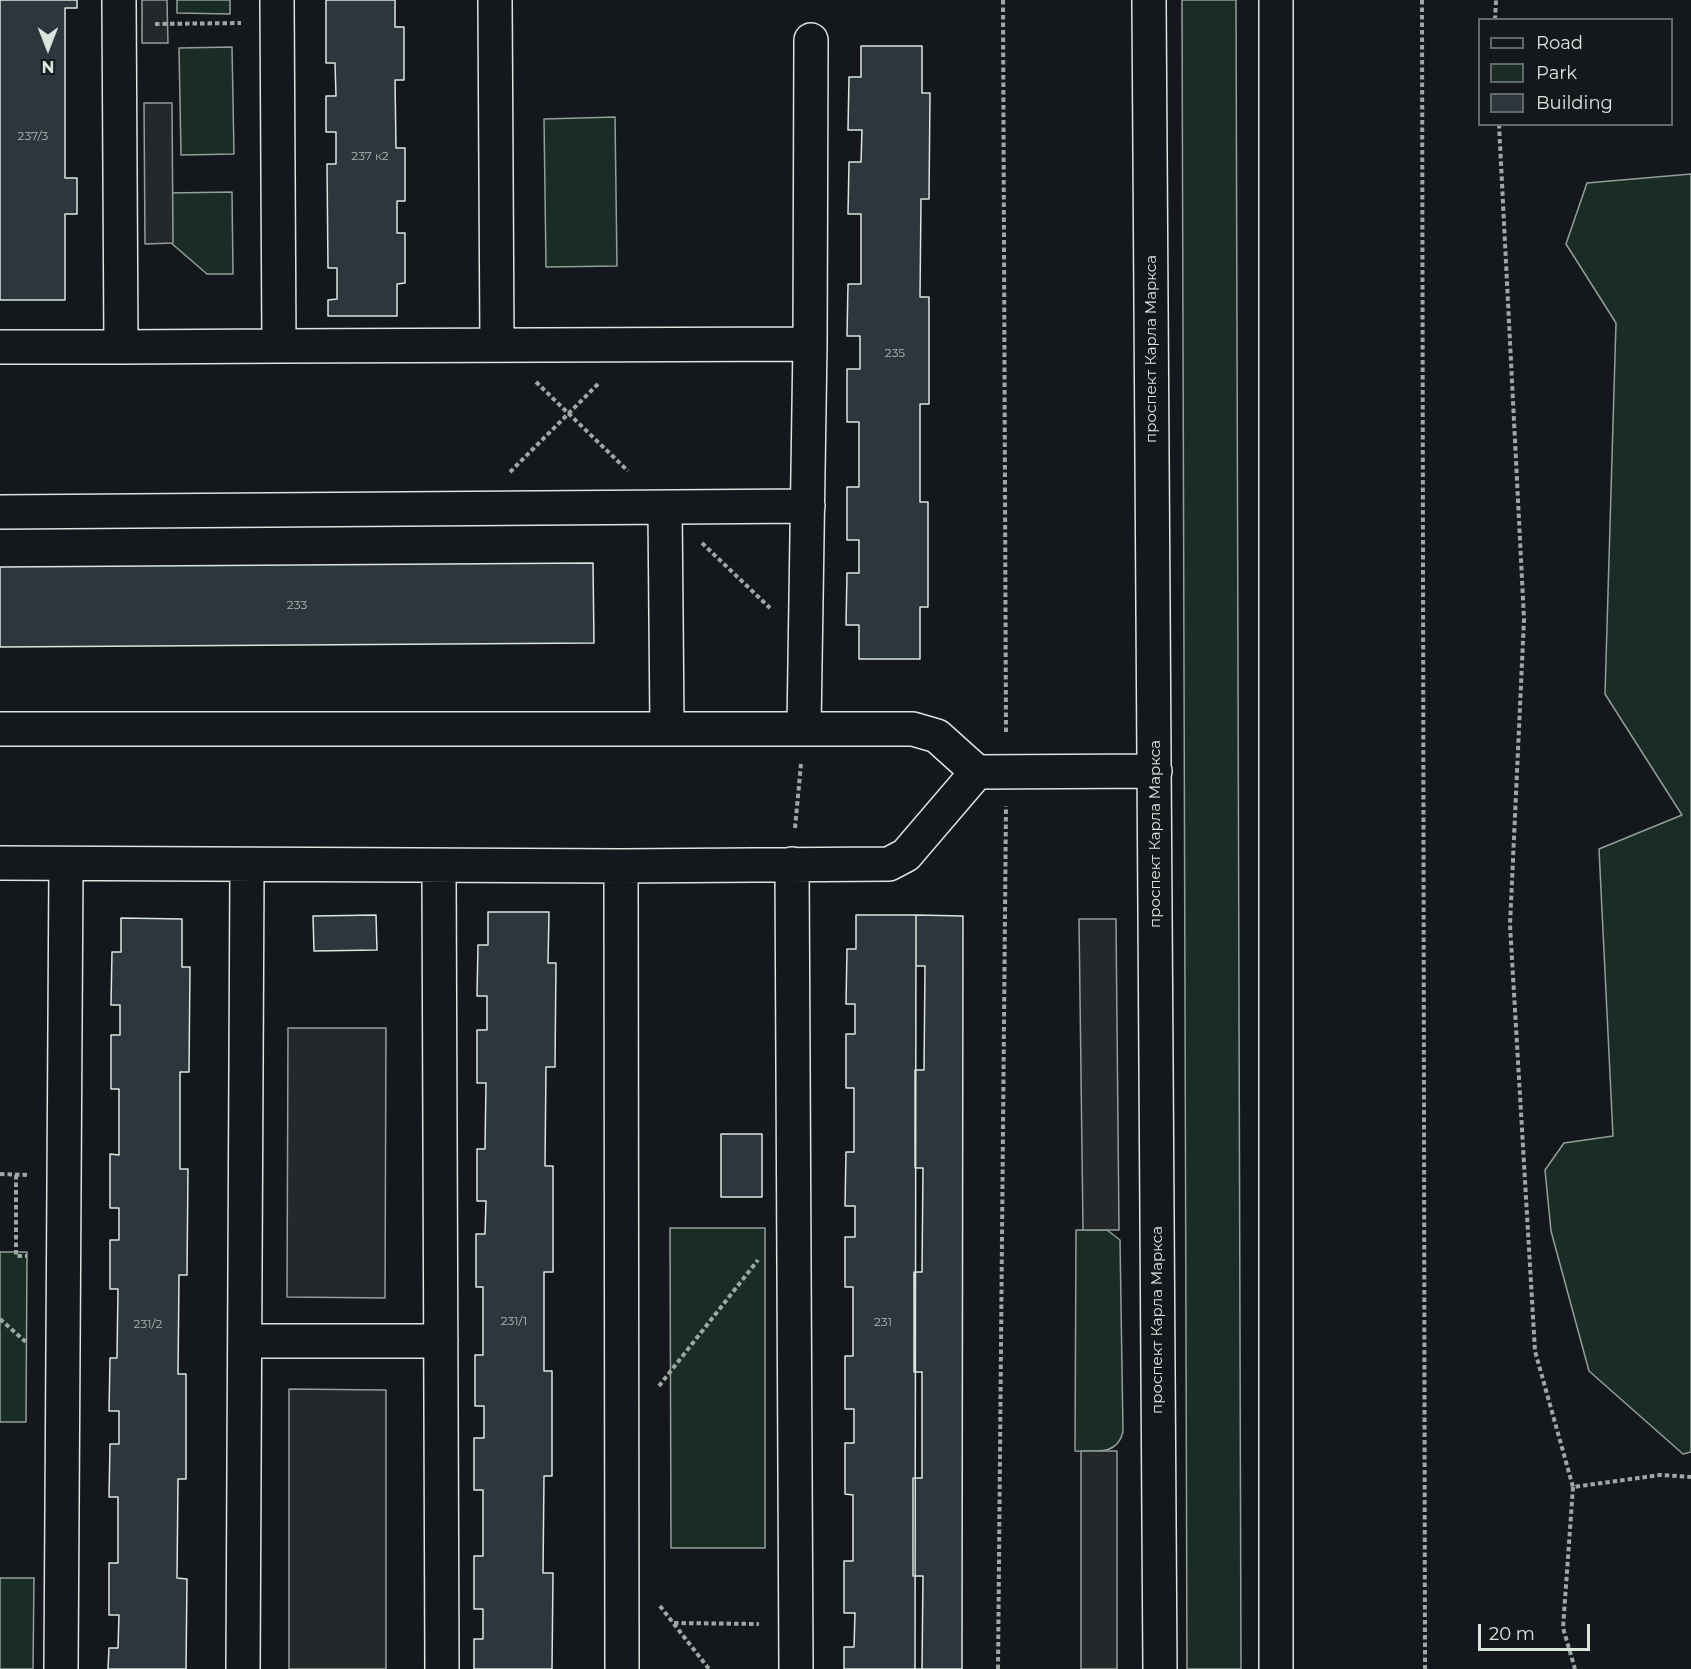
<!DOCTYPE html>
<html>
<head>
<meta charset="utf-8">
<style>
  body { margin:0 }
  #map { position:relative; width:1691px; height:1669px; overflow:hidden; background:#14181c; font-family:Montserrat,sans-serif }
  canvas { display:block }
  .legend { position:absolute; left:1478px; top:18px; width:195px; height:108px; box-sizing:border-box; background:#14181c; border:2px solid #626a69; margin:0; padding:8px 10px; list-style:none; font-size:18px; color:#d8e6dc }
  .legend li { display:flex; align-items:center; gap:12px; height:30px }
  .legend b { width:30px; border:2px solid #626a69 }
  .north { position:absolute; left:18px; top:18px; width:60px; height:60px; -webkit-text-stroke:4px #14181c; paint-order:stroke; rotate:180deg; font-size:16px; font-weight:700; line-height:24px; text-align:center; color:#d8e6dc }
  .north::after { content:''; display:block; margin:auto; width:21px; height:27px; background:#d8e6dc; clip-path:polygon(50% 0,100% 100%,50% 72%,0 100%) }
  .scale { position:absolute; left:1478px; top:1624px; width:112px; height:27px; box-sizing:border-box; border:3px solid #d8e6dc; border-top:0; padding-left:8px; font-size:18px; line-height:21px; white-space:nowrap; color:#d8e6dc; -webkit-text-stroke:4px #14181c; paint-order:stroke }
</style>
</head>
<body>
<div id="map">
<canvas width="1691" height="1669"></canvas>
<ul class="legend">
<li><b style="height:8px;background:#14181c"></b>Road</li>
<li><b style="height:16px;background:#1a2d24"></b>Park</li>
<li><b style="height:16px;background:#2c363c"></b>Building</li>
</ul>
<div class="north">N</div>
<div class="scale">20 m</div>
</div>
<script>
const context = document.querySelector('canvas').getContext('2d');
context.lineJoin = 'round';
function fill(path, color) {
  context.fillStyle = color;
  context.fill(path, 'evenodd');
}
function stroke(path, color, width, dash) {
  context.strokeStyle = color;
  context.lineWidth = width;
  context.lineCap = dash ? 'butt' : 'round';
  context.setLineDash(dash || []);
  context.stroke(path);
}
function drawText(font, color, halo, rows, align = 'center') {
  context.font = font + ' Montserrat,sans-serif';
  context.lineWidth = 4.5;
  context.setLineDash([]);
  context.textBaseline = 'middle';
  context.strokeStyle = halo;
  context.fillStyle = color;
  for (const [text, x, y, turn = 0] of rows) {
    context.save();
    context.translate(x, y);
    context.rotate((+turn || 0) * Math.PI / 180);
    context.textAlign = isNaN(turn) ? turn : align;
    if (halo) context.strokeText(text, 0, 0);
    context.fillText(text, 0, 0);
    context.restore();
  }
}
const green = new Path2D(`
  M177,0H230V14L177,13Z
  M1182,0H1236L1241,1669H1187Z
  M232,47L234,154L181,155L179,48Z
  M615,117L617,266L546,267L544,119Z
  M1691,174V1452L1683,1454L1589,1371L1551,1231L1545,1170L1564,1143L1613,1136L1599,849L1682,815L1605,694L1616,323L1566,244L1587,183Z
  M232,192L233,274H207L170,242L169,193Z
  M670,1228H765V1548H671Z
  M1076,1230H1107L1120,1240L1123,1432C1117,1456 1095,1451 1075,1451Z
  M0,1252H27L26,1422H0Z
  M0,1578H34L33,1669H0Z`);
fill(green, '#1a2d24');
stroke(green, '#939e99', 1.5);
const parking = new Path2D(`
  M142,0H167L168,43H142Z
  M144,103H172L173,243L145,244Z
  M1079,919H1116L1119,1230H1083Z
  M288,1028H386L385,1298L287,1297Z
  M289,1389L386,1390V1669H289Z
  M1081,1451H1117V1669H1081Z`);
fill(parking, '#24282b');
stroke(parking, '#939e99', 1.5);
const building = new Path2D(`
  M0,0H77V8H65V178H77V214H65V300H0Z
  M326,0H395V27H404V80H395L396,148H405V201H397V233H405V283L397,284V316H328V300L337,299V268H328L327,164H336V132H326V96H336L335,63H326Z
  M861,46H922V93H930L929,199H921L920,297H929V404H920V502H928V607H920V659H859V625H846L847,573H859V540H847V487H859V422H847V369H860V336H847L848,284H861V214H848L849,162H861L862,130H848L849,77H861Z
  M593,563L594,643L0,647V567Z
  M488,912H549L548,963H556L555,1067H546L545,1166H553V1272H544V1371H552V1476H544L543,1573H553L552,1669H474V1639H483V1609H474V1556H483V1490H474V1438H484V1406H475V1355H483V1287H476V1234H485L486,1201H477V1149H485L486,1083H477V1030H487V996H477L478,945H488Z
  M376,915L377,950L314,951L313,916Z
  M856,915H916V966H925L924,1070H915V1168H923L922,1272H914V1372H922V1478H913V1576H923L922,1669H844V1647H854L855,1613H844V1561H853V1495L845,1494V1443H854V1409H845V1356H853V1287H845V1237H855V1206H845L846,1152H854V1088H846V1034H855V1004H846L847,949H856Z
  M916,915L963,916L962,1669H915Z
  M121,918L182,919V967H190L189,1072H180V1169H188L187,1275H179L178,1374H186V1479H178L177,1578L187,1579L186,1669H108L109,1648H118L119,1615H109V1563H118V1497H109L110,1444H119V1411H109L110,1358H117L118,1289H110V1240H119V1208H110V1154L119,1155V1089H111V1035H120V1005H111L112,952H121Z
  M721,1134H762V1197H721Z`);
fill(building, '#2c363c');
stroke(building, '#d8e6dc', 1.5);
const minor = new Path2D(`
  M119,0L121,347L279,346
  M277,0L279,346L810,344
  M495,0L497,345
  M1149,0L1160,1669
  M0,347H121
  M665,508L667,727
  M0,512L808,506
  M804,727L810,344L811,40
  M0,729H913L937,736L977,772
  M0,863L621,866L889,864L906,855L977,772L1155,771
  M792,864L796,1669
  M439,866L442,1669
  M621,866L622,1669
  M245,1341H441
  M61,1669L66,864
  M243,1669L247,866
  M1276,1669V0`);
stroke(minor, '#d8e6dc', 36);
stroke(new Path2D(`
  M1003,0L1006,735
  M1422,0L1425,1669
  M1495,20L1496,0
  M155,24L241,23
  M1499,124L1524,619L1510,925L1535,1351L1573,1487L1660,1475L1691,1477
  M536,382L628,471
  M510,472L600,382
  M702,543L770,608
  M795,828L801,764
  M0,1174L27,1175
  M16,1175V1256H27
  M0,1319L26,1342
  M659,1386L758,1260
  M1573,1487L1563,1628L1575,1669
  M660,1606L709,1669
  M674,1623L759,1624
  M998,1669L1006,806`), '#9da8a2', 4, [4.5, 3]);
stroke(minor, '#14181c', 33);
drawText('12px', '#adbab4', null, [
  ["237/3",33,136],
  ["237 к2",370,156],
  ["235",895,353],
  ["233",297,605],
  ["231/1",514,1321],
  ["231",883,1322],
  ["231/2",148,1324]
]);
drawText('15px', '#d8e6dc', '#14181c', [
  ["проспект Карла Маркса",1152,349,-90],
  ["проспект Карла Маркса",1156,834,-90],
  ["проспект Карла Маркса",1158,1320,-90]
]);
</script>
</body>
</html>
